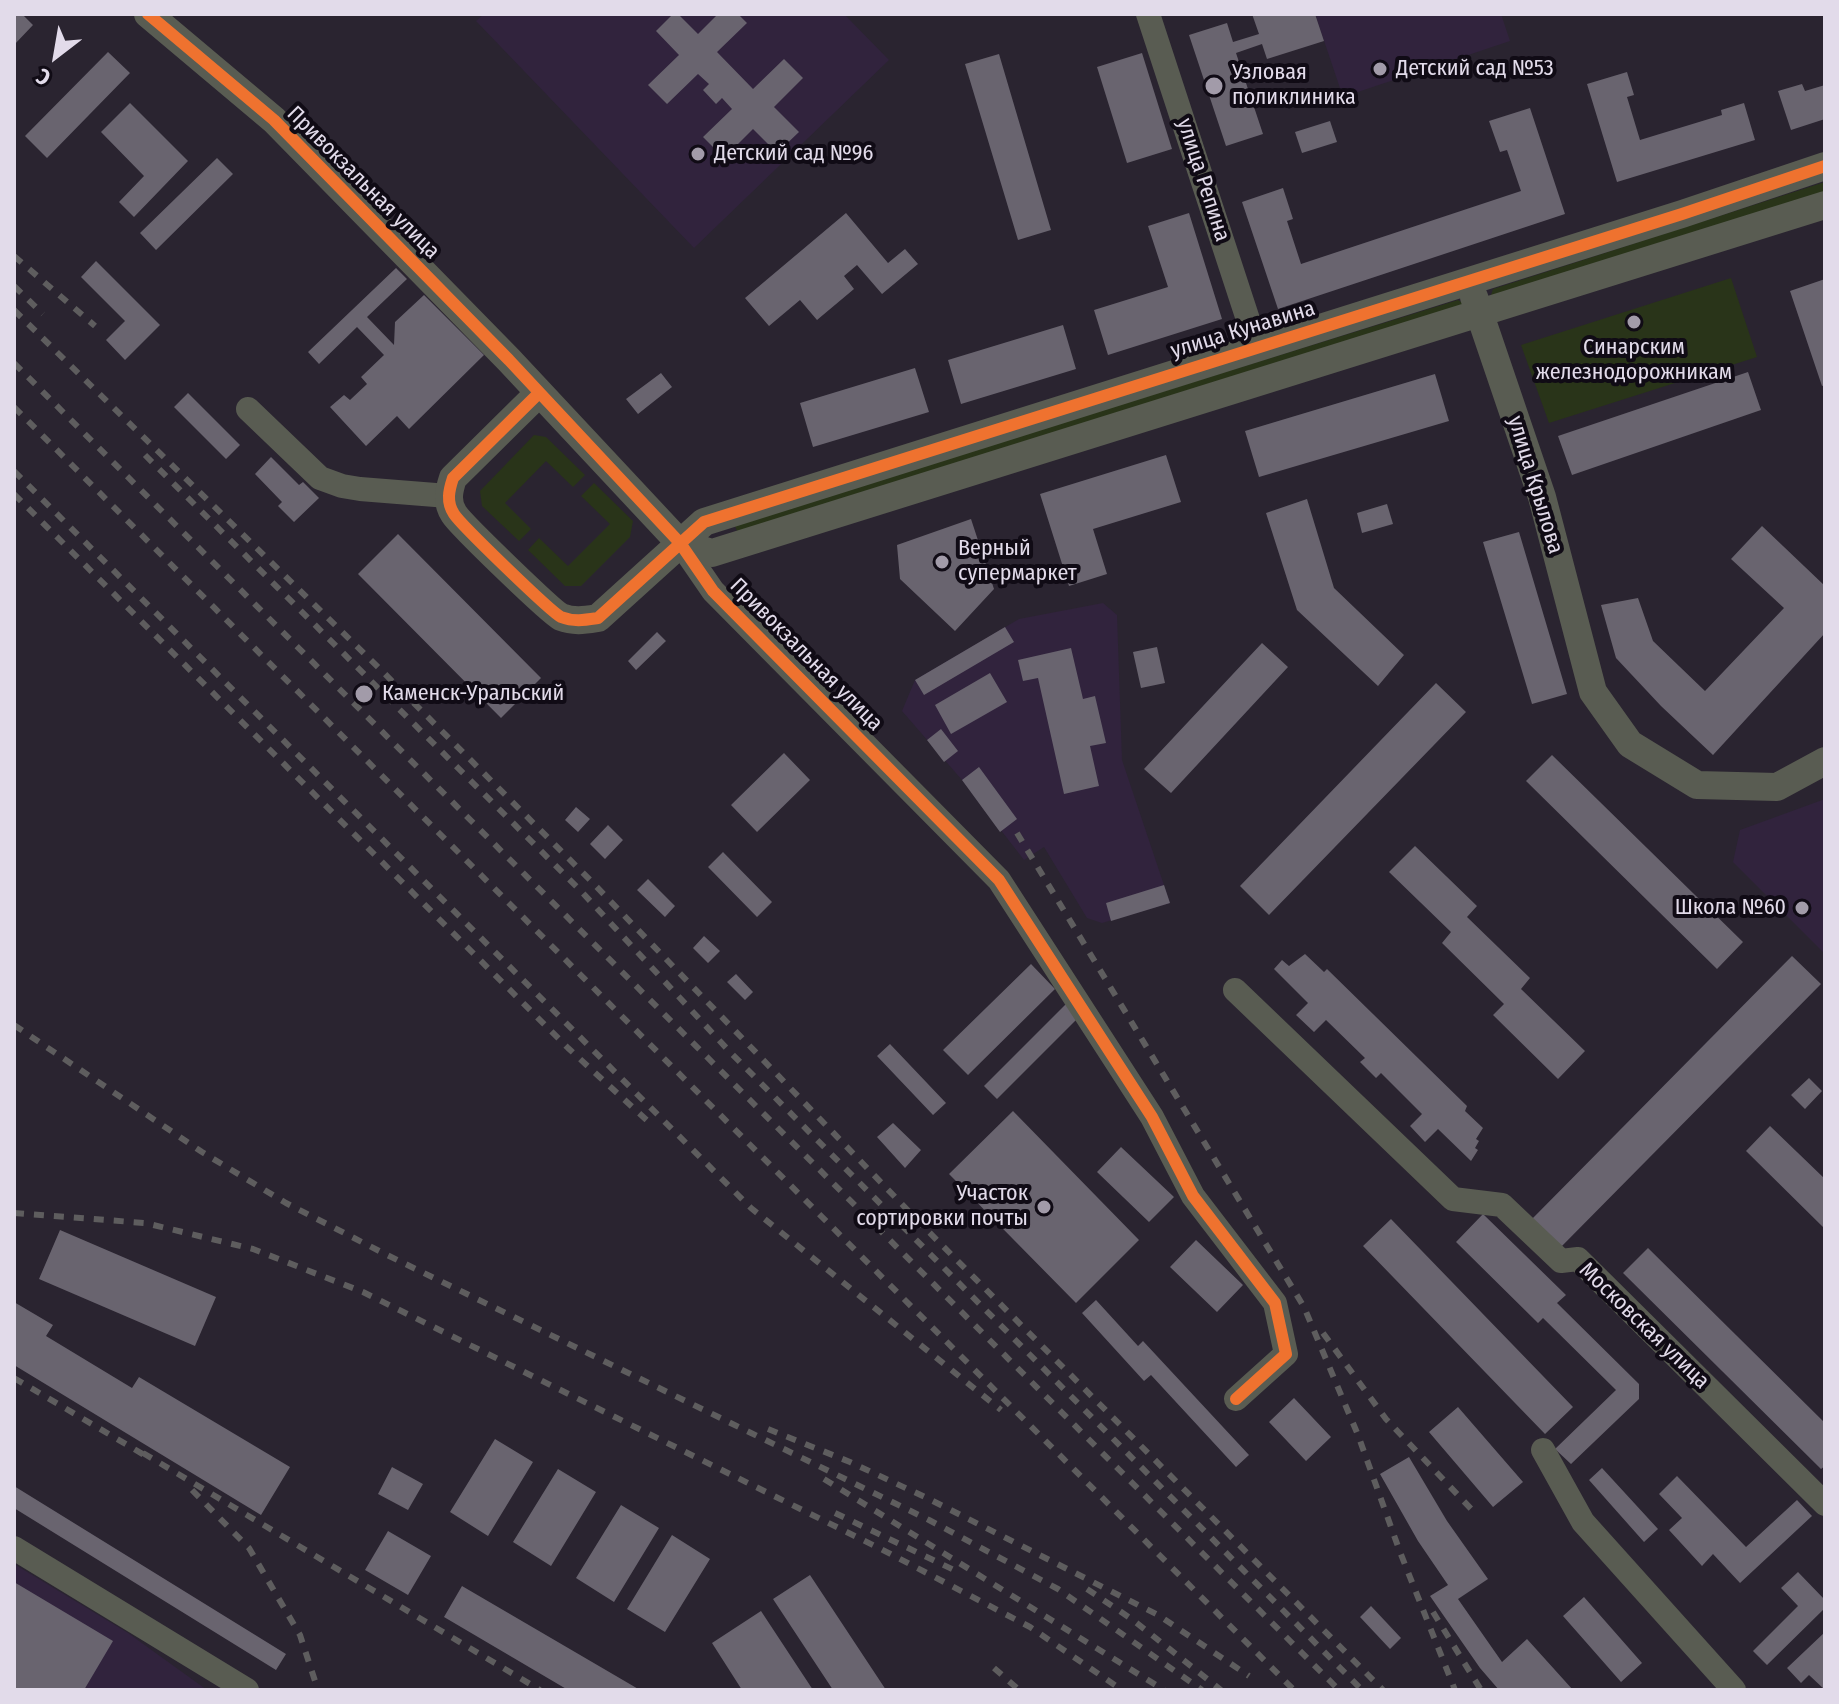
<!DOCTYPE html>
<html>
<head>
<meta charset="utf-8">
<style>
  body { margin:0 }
  #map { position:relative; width:1839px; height:1704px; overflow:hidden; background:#2a2430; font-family:"Fira Sans Condensed",sans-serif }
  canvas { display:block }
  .frame { position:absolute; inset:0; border:16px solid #e2dbea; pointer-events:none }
  .north { position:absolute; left:16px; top:16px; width:80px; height:80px; -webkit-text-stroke:6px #100b15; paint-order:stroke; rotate:211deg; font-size:22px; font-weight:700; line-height:32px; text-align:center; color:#e2dbea }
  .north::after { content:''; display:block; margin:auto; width:28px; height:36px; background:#e2dbea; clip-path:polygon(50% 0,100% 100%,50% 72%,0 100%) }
</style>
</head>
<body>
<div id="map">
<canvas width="1839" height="1704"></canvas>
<div class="frame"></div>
<div class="north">С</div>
</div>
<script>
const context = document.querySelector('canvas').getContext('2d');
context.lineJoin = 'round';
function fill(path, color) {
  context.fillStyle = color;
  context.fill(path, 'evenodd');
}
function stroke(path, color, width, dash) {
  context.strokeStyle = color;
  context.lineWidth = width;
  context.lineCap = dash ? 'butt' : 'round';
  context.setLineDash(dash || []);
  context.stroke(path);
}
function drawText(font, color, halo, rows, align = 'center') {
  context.font = font + ' "Fira Sans Condensed",sans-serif';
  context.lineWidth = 8;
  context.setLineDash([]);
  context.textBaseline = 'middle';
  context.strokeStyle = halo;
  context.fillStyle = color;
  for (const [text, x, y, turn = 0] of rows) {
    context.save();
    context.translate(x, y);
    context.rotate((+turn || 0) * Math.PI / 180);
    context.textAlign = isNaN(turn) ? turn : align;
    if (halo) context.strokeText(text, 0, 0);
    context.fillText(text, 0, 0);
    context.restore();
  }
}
fill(new Path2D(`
  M484,14H844L889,60L694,248L476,21Z
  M1315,14H1501L1510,41L1343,97Z
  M1103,603L1117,615L1122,760L1170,903L1102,923L1087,918L1044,847L1024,860L962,780L902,711L915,680L1019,619Z
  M1825,799V954L1733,862L1740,830Z
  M14,1564L128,1633L207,1690H14Z`), '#31233d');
fill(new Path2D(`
  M1825,182V192L1497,297L1491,295L1493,289Z
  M1731,278L1757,357L1549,423L1521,345Z
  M1458,300L1463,303L1462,308L738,533L734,524Z
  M534,435L546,437L585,475L573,487L546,461L505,503L531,529L519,541L482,506L480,491Z
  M594,483L633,521L630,537L581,586H565L528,550L539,538L568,566L610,524L581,496Z`), '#293419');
fill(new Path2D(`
  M14,14H22L33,25L14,45Z
  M673,14H678L698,34L718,14H738L747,23L717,52L753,89L784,59L803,78L774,107L799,132L777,153L753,129L724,158L703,137L732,109L722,98L716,104L703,90L709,84L698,74L667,104L648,85L679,55L656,31Z
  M1252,14H1315L1324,41L1267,59L1262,44L1236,53L1263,134L1226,146L1189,35L1227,23L1233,42L1259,34Z
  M108,52L130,73L47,158L25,136Z
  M1142,53L1172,149L1127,163L1097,67Z
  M999,54L1051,230L1018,240L965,64Z
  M1627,72L1634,95L1627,97L1640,140L1722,115L1721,110L1744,103L1755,140L1617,182L1587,84Z
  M1802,84L1805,91L1825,85V119L1791,130L1778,91Z
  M130,103L188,161L134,217L119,202L144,176L101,132Z
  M1530,108L1565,214L1278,309L1242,202L1283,188L1293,219L1287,221L1301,264L1521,191L1507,150L1500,152L1489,121Z
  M1330,121L1337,142L1302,153L1295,132Z
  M217,158L233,174L156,250L140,233Z
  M846,213L888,263L905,249L918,264L882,294L857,265L844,276L854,289L817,320L800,300L769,326L745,298Z
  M1189,213L1222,319L1108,355L1094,310L1168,287L1148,226Z
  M96,261L160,325L125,360L106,340L125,321L81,277Z
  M396,268L407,279L367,317L394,345L395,322L424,295L484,355L409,429L397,416L366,446L330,407L344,395L350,400L367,384L361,377L384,355L357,327L319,364L308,352Z
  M1825,279V385L1822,386L1790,291Z
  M1063,325L1076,369L961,404L948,360Z
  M915,368L929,412L813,447L800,403Z
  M1748,372L1761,410L1572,475L1558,436Z
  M661,373L672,387L638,414L626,399Z
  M1435,374L1449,421L1259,477L1245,431Z
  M188,393L240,445L226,459L174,407Z
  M1166,455L1181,502L1093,529L1107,574L1069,586L1040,494Z
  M271,457L299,485L303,482L319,498L294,522L278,506L282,502L255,474Z
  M1307,499L1334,588L1404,655L1378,686L1297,610L1266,513Z
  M1387,504L1393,524L1362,533L1357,513Z
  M971,519L994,589L955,631L900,579L897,545Z
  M1762,526L1825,586V633L1713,755L1661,706L1616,658L1601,605L1638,598L1653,641L1705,691L1784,608L1731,559Z
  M1519,532L1567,694L1532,704L1483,542Z
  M398,534L541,678L501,718L358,574Z
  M1005,627L1014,642L924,695L915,680Z
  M657,632L666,641L636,670L628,661Z
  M1262,643L1288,667L1171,793L1144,769Z
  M1157,647L1165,683L1141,688L1133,652Z
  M1071,648L1083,699L1095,696L1106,743L1090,746L1099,786L1064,794L1038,678L1023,681L1018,660Z
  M990,673L1007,702L951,734L935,705Z
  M1436,683L1466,712L1269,915L1240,886Z
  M941,729L958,751L944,762L927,740Z
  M784,753L810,780L757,832L731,805Z
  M1552,755L1743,942L1717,969L1526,781Z
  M979,767L1017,819L1000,832L962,780Z
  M576,807L590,819L578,832L565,820Z
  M608,825L623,840L605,859L590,844Z
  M1415,846L1477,906L1467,917L1530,978L1521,989L1585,1051L1558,1079L1493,1015L1504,1004L1442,943L1451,932L1389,872Z
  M723,852L772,902L757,917L708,867Z
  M648,879L675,906L665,917L637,890Z
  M1164,885L1170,903L1111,921L1106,903Z
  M704,936L720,951L708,963L693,948Z
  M1305,954L1324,972L1327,969L1467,1106L1465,1111L1483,1128L1476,1139L1479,1141L1475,1148L1478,1150L1471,1161L1438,1129L1425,1142L1410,1126L1422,1114L1381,1073L1376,1078L1360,1062L1365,1058L1326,1020L1314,1032L1296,1015L1308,1003L1274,969L1282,960L1289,966Z
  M1792,956L1821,984L1560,1248L1531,1220Z
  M1031,964L1055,989L968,1075L943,1050Z
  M736,974L753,992L745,1000L727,982Z
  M1066,1004L1079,1017L997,1099L984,1086Z
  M890,1044L946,1103L933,1115L877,1056Z
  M1809,1078L1822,1091L1805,1109L1791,1095Z
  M1013,1111L1139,1240L1076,1303L949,1174Z
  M893,1123L921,1150L905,1168L877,1137Z
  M1770,1126L1825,1179V1229L1746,1151Z
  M1121,1147L1174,1197L1149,1222L1097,1172Z
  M1483,1214L1566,1295L1557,1303L1639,1384V1399L1571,1464L1555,1449L1616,1390L1543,1318L1538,1323L1456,1242Z
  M1391,1219L1573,1407L1545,1434L1363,1246Z
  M60,1230L216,1297L195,1346L39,1279Z
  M1196,1240L1243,1285L1217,1312L1170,1267Z
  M1648,1248L1825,1423V1466L1821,1469L1623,1273Z
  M1096,1300L1138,1346L1143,1341L1249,1455L1236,1467L1151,1375L1144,1381L1082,1313Z
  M14,1302L53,1325L46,1336L132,1388L139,1377L290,1467L261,1515L14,1365Z
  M1294,1398L1331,1437L1306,1461L1269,1422Z
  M1458,1407L1523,1482L1493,1507L1429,1432Z
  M495,1439L533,1462L488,1536L450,1512Z
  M1409,1457L1447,1521L1488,1579L1458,1599L1502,1662L1527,1639L1573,1690H1499L1480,1668L1430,1596L1448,1585L1418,1541L1380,1474Z
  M392,1467L423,1484L408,1510L378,1494Z
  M1602,1468L1658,1529L1644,1542L1589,1480Z
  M558,1469L596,1492L551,1566L513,1542Z
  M1677,1476L1746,1547L1797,1500L1812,1516L1740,1583L1713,1554L1702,1566L1669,1530L1682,1518L1659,1494Z
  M14,1486L286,1654L276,1670L14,1508Z
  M621,1505L659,1528L614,1602L576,1578Z
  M388,1531L431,1556L408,1595L365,1570Z
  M672,1535L710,1559L665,1632L627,1609Z
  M1798,1572L1825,1600V1608L1767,1665L1753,1651L1798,1606L1781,1588Z
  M810,1575L886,1690H833L773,1599Z
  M14,1582L113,1641L84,1690H14Z
  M462,1586L640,1690H568L444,1617Z
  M1584,1597L1642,1663L1621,1682L1563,1616Z
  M1371,1606L1401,1638L1390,1649L1360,1617Z
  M761,1611L813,1690H742L712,1643Z
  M1825,1632V1690L1809,1675L1801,1683L1787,1668Z`), '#69646f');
stroke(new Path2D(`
  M1148,14L1257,347
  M248,409L320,478L342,486L360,489L448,496
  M680,543L713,591L999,880L1152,1117L1193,1196L1275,1303L1286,1354L1236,1399
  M1235,990L1453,1199L1502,1205L1561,1261L1578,1259L1825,1504
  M1543,1450L1583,1522L1734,1690
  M14,1548L247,1690`), '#595c52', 24);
stroke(new Path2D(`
  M148,14L274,120L509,360L680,543L712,553L1825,205
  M1474,297L1542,497L1593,692L1630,744L1697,785L1777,787L1825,761
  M538,394L453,478C449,490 446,502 454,514C461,525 551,612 561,617C574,622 585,620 598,618L704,522L1682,214L1825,166`), '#595c52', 28);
stroke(new Path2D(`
  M14,256L95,326
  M14,286L43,314
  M14,310L384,673L590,880L921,1224L1383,1690
  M14,363L1339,1690
  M14,407L1294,1690
  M145,455L579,889L730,1052L1362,1690
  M14,471L751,1208L1001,1410
  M14,494L568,1048L651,1124
  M1017,833L1304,1307L1358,1435L1400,1552L1455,1690
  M14,1025L202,1152L286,1203L385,1254L929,1520L1058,1589L1202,1690
  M14,1213L145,1223L253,1249L363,1292L881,1549L1030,1627L1122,1690
  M1323,1333L1386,1419L1475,1513
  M14,1378L151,1459
  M768,1429L850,1462L927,1498L1158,1615L1249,1676
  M143,1453L540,1690
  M824,1479L1164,1690
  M192,1490L249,1548L300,1635L318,1690
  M835,1513L954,1570
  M1087,1589L1133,1620L1221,1690
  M1433,1612L1481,1690
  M994,1668L1019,1690`), '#5e5d5e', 6, [10, 10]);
stroke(new Path2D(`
  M148,14L274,120L509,360L680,543L713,591L999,880L1152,1117L1193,1196L1275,1303L1286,1354L1236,1399
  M538,394L453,478C449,490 446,502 454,514C461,525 551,612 561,617C574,622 585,620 598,618L704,522L1682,214L1825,166`), '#ef722f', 12);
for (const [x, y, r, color] of [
  [1380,69,8,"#a29ba9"],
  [1214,86,10,"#a29ba9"],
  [698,154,8,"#a29ba9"],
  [1634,322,8,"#a29ba9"],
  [942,562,8,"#a29ba9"],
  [364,694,10,"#a29ba9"],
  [1802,908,8,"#a29ba9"],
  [1044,1207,8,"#a29ba9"]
]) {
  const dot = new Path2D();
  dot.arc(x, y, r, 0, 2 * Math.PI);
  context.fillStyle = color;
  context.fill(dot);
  stroke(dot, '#100b15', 3);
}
drawText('22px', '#e2dbea', '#100b15', [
  ["Детский сад №53",1396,69],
  ["Узловая",1232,73],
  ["поликлиника",1232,98],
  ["Детский сад №96",714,154],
  ["Синарским",1634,348,"center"],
  ["железнодорожникам",1634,373,"center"],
  ["Верный",958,549],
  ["супермаркет",958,574],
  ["Каменск-Уральский",382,694],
  ["Школа №60",1786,908,"right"],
  ["Участок",1028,1194,"right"],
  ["сортировки почты",1028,1219,"right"]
], 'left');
drawText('22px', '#e2dbea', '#100b15', [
  ["улица Репина",1203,180,72],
  ["Привокзальная улица",363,183,45],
  ["улица Кунавина",1243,330,-17],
  ["улица Крылова",1535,485,73],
  ["Привокзальная улица",806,655,45],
  ["Московская улица",1644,1326,44]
]);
</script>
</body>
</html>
